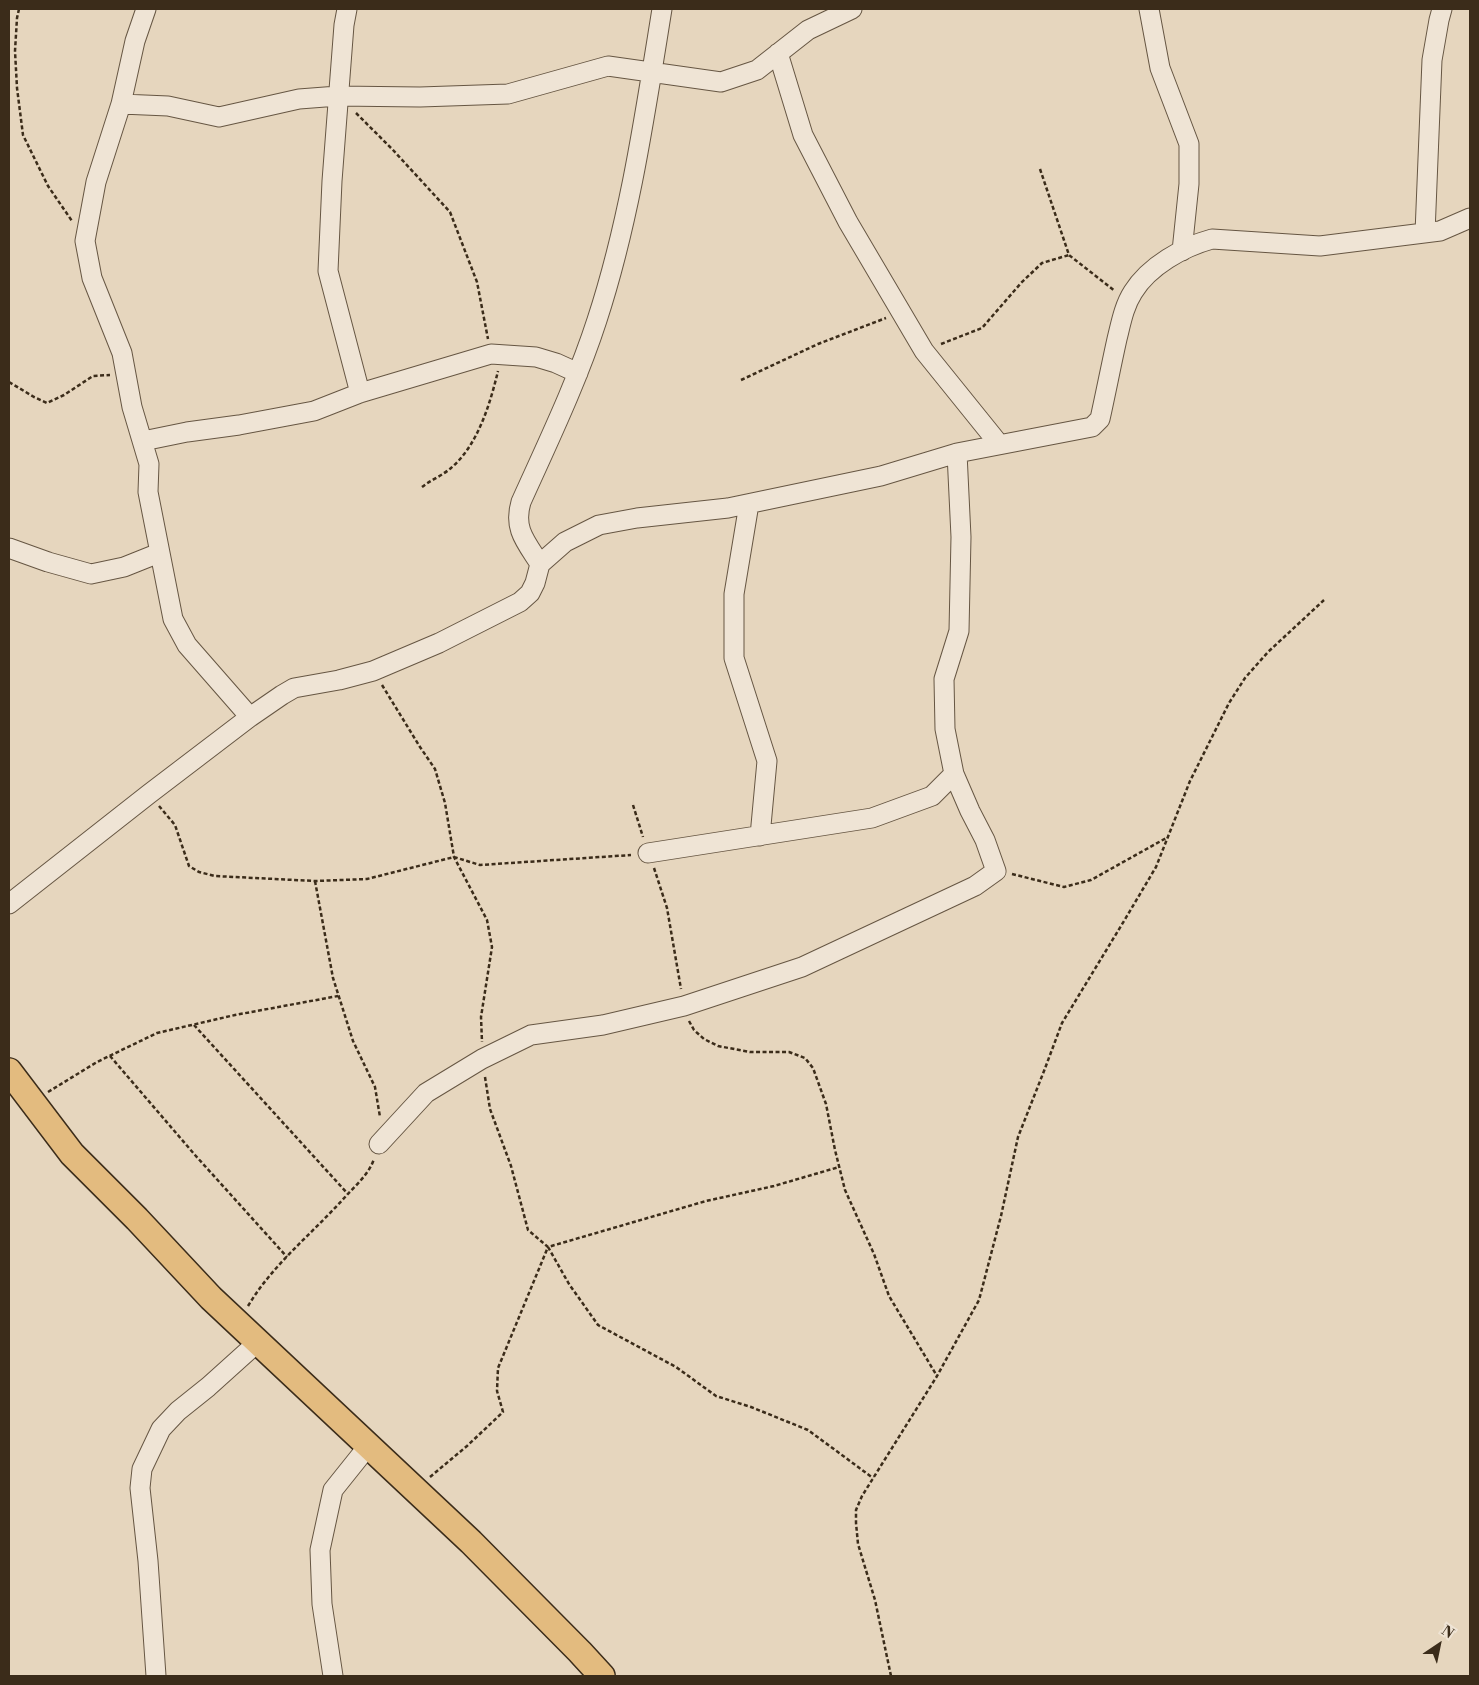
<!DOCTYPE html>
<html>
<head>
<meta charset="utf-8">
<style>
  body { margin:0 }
  #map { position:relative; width:1479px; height:1685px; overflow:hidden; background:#e6d6be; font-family:"Libre Bodoni",serif }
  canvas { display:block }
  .frame { position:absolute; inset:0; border:10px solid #3b2c1a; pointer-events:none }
  .north { position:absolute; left:1414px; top:1620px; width:50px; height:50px; -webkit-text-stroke:4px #efe4d5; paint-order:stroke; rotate:34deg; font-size:14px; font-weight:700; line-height:20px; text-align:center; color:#3b2c1a }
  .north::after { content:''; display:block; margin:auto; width:18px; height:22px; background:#3b2c1a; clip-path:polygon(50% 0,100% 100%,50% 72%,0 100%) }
</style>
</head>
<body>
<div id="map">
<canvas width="1479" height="1685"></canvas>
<div class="frame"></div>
<div class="north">N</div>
</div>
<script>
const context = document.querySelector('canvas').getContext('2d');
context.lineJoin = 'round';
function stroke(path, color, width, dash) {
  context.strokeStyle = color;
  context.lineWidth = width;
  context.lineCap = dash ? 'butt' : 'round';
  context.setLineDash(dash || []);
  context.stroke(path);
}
const minor = new Path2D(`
  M146,9L135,41L121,104L96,182L85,241L92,278L122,353L132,407L149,464L148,492L173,619L187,645L250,717
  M347,9L344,25L332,181L328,271L360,393
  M1149,9L1160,68L1189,144V184L1182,251
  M778,53L803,135L848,222L924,351L999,444
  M121,104L168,106L219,117L299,99L338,96L420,97L508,94L608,66L721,82L757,70L808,30L852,9
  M1425,233L1432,60L1439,20L1442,9
  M143,441L187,432L239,425L314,411L360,393L491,354L536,357L556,363L578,373
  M749,504L734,594V658L767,761L760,836
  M9,548L48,562L91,574L124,567L159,553
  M540,564C526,542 513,529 521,502C548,442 577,382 597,320C630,219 645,114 662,9
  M648,853L872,818L932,796L954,774L945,729L944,679L959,631L961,537L957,453
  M9,904L149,794L250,717L282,695L294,688L339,680L373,671L439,643L520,602L530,593L535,583L540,564L565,542L599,525L637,518L728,508L881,476L957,453L1092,427L1100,419C1106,392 1111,366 1117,339C1121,323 1124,306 1133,292C1149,266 1183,247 1212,239L1320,246L1440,231L1470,218
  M379,1144L426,1093L482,1059L531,1035L603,1025L684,1006L802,967L975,886L996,871L985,840L970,811L954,774
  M156,1676L148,1561L140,1488L142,1469L161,1429L178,1411L208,1387L258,1342
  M333,1676L322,1604L320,1550L333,1490L369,1445`);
const major = new Path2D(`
  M9,1071L72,1154L137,1219L211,1298L471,1542L580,1652L602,1676`);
stroke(minor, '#665643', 21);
stroke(major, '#3b2c1a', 28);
stroke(new Path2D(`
  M19,9L17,18L15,51L17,88L23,135L48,186L72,221
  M356,113L393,150L450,212L477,282L488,339
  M1040,169L1069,255L1115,291
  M941,344L982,328L1021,283L1042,263L1069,255
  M741,380L818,344L886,318
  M9,382L34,397L47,403L64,395L93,376L110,375
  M422,487C431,480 443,475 451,468C478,445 490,404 498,371
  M382,685L420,747L435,769L445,803L454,857L487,920L492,947L481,1017L482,1042
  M633,805L643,837
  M159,806L175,825L189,866L199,872L215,876L315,881L367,879L454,857L480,865L631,855
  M654,868L667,908L681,989
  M1012,874L1064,887L1091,880L1168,837
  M315,881L333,978L353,1041L375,1087L380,1117
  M689,1021L694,1030L704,1039L718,1046L750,1052H789L805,1058L813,1068L826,1104L835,1150L845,1190L874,1254L889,1296L937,1376
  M194,1025L348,1194
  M110,1056L195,1155L287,1257
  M485,1077L490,1109L511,1166L528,1230L548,1247L706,1201L774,1186L839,1167
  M48,1092L97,1062L157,1033L235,1015L338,996
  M548,1247L569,1284L598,1325L676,1367L716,1396L751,1407L808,1430L873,1478
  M248,1306C273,1264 313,1233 346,1196C356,1185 369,1174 374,1159
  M430,1477L467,1446L503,1412L497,1391L498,1368L548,1247
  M891,1676L875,1600L858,1544L856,1523V1510L862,1496L937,1376L979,1300L1001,1216L1018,1137L1044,1071L1062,1023L1124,921L1156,867L1190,781L1229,703L1245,678L1268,652L1324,600`), '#3b2c1a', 2.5, [4, 2.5]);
stroke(minor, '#efe4d5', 19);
stroke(major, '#e3bb7f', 25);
</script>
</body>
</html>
